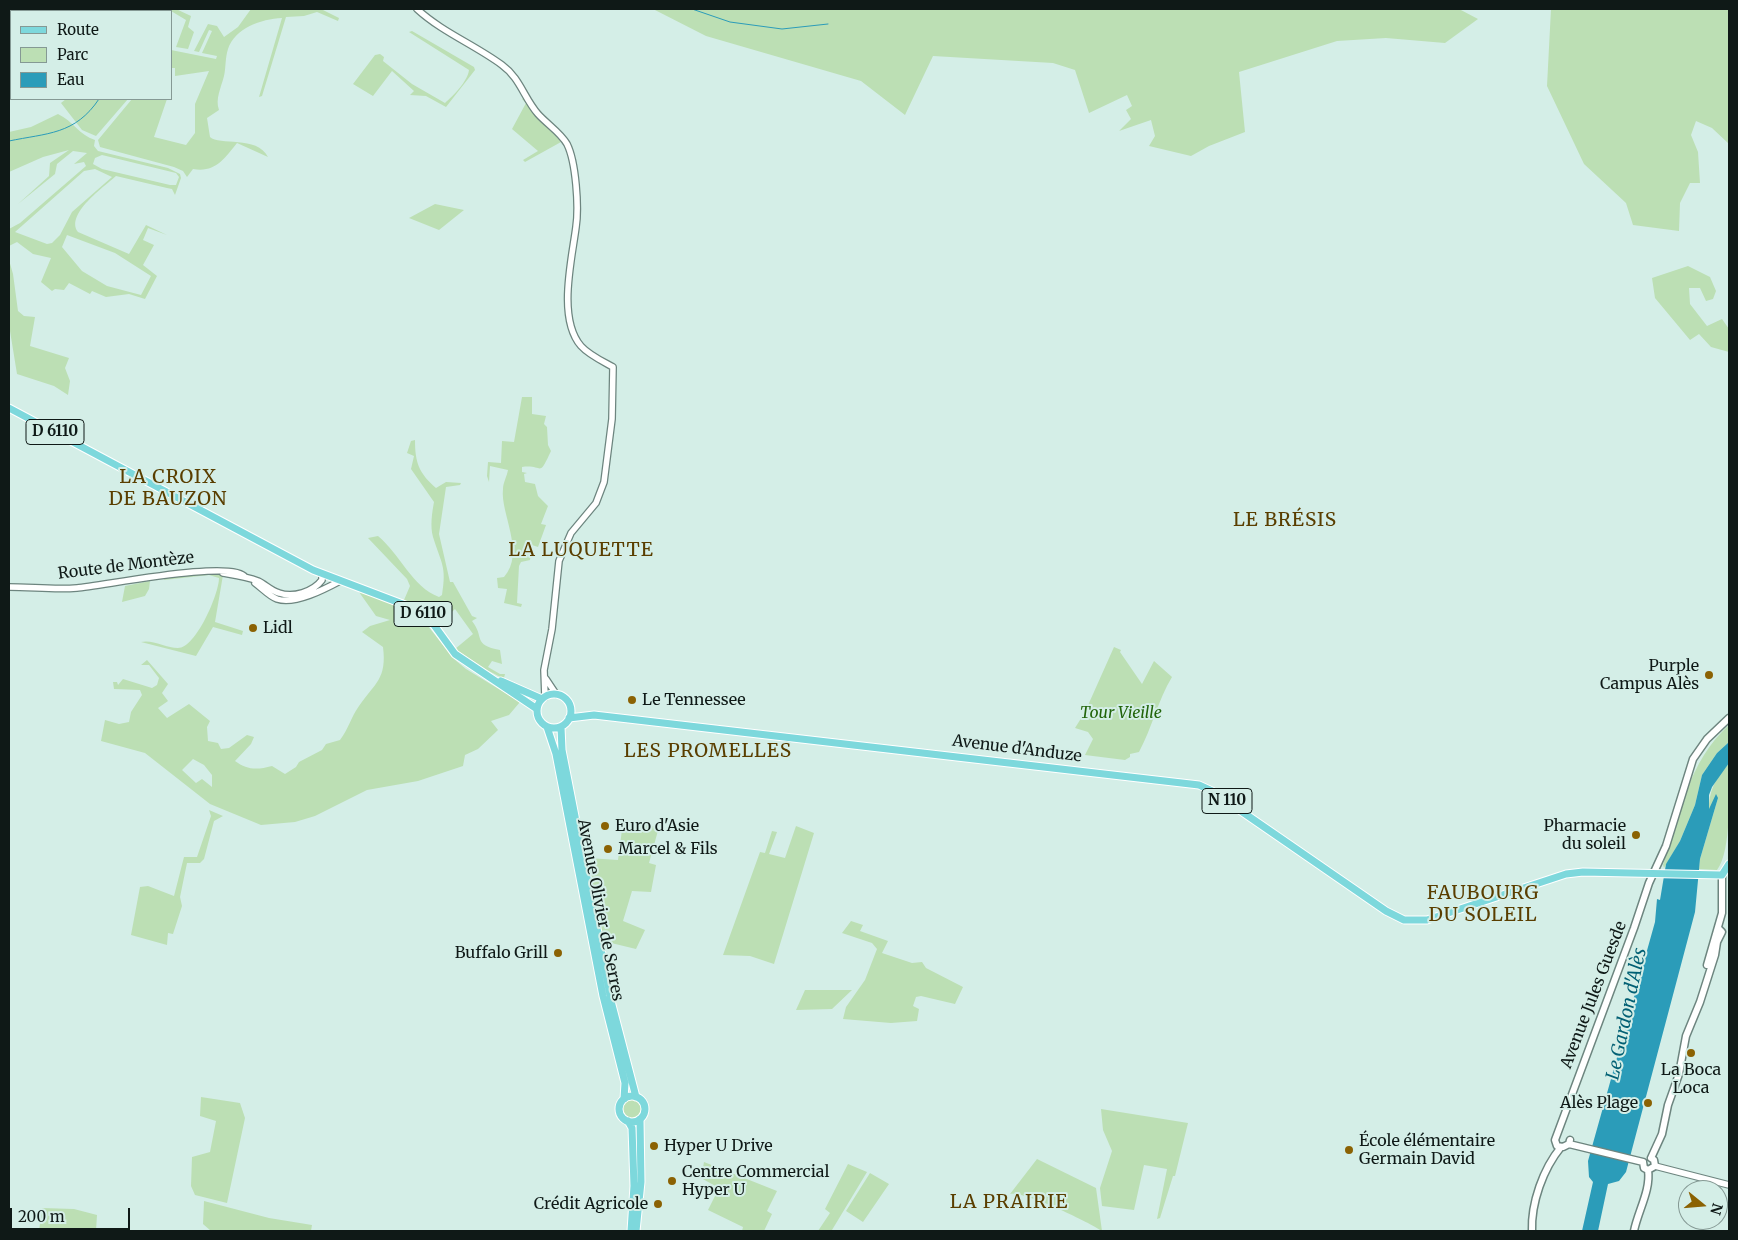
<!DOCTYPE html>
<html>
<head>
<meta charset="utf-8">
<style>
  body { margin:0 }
  #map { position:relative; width:1738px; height:1240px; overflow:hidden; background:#d4eee7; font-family:Merriweather,serif }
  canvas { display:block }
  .frame { position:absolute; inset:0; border:10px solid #0f1917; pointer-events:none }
  .legend { position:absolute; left:10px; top:10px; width:162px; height:90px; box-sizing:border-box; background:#d4eee7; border:1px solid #859994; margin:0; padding:6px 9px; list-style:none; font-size:15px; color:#0f1917 }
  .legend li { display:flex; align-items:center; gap:10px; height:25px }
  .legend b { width:25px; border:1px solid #859994 }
  .north { position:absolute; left:1678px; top:1180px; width:50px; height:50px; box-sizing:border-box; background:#d4eee7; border:1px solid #859994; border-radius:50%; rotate:107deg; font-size:14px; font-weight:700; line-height:20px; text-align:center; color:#0f1917 }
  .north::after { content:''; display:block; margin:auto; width:18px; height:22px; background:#8b6203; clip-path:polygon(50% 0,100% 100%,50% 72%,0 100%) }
  .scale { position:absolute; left:10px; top:1208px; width:120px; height:22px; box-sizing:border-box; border:2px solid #0f1917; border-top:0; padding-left:6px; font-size:15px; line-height:18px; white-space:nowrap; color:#0f1917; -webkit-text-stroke:4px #d4eee7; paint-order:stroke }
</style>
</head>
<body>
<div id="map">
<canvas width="1738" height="1240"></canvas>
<div class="frame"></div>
<ul class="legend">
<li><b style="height:6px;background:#7dd8dc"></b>Route</li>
<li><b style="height:14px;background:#bcdfb4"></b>Parc</li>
<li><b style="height:14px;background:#2b9cb9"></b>Eau</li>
</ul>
<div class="north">N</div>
<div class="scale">200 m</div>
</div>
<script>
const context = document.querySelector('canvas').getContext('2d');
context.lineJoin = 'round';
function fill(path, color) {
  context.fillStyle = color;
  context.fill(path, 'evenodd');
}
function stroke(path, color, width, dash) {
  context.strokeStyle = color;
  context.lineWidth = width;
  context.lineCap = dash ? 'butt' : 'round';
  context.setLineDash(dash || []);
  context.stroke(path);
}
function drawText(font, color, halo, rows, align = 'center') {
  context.font = font + ' Merriweather,serif';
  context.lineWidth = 4;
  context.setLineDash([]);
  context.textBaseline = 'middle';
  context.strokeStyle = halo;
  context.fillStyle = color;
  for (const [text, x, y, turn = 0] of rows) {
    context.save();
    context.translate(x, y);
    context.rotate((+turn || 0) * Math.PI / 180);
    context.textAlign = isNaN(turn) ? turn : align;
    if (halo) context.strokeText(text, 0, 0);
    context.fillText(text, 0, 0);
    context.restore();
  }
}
fill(new Path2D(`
  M154,9H176L191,16L188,27L194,32L188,49L176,47L186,20L171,11H154Z
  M251,9H321L339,18L338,21L317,12L304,16L286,17L262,96L259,97L282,18C261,19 235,28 228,49C225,58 226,68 224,76C221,88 215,99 219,110L207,118L210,137C219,146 257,135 268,157L237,143C224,159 215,173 193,169L187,177L183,171L174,167L100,147L98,140L132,99H167L154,137L186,145L195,133V104L209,71L175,76V68H171V50L216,59L217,56L202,53L212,31L209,30L199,52L194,51L208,24L217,26L224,37L238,27Z
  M653,9H1459L1478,19L1445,43L1386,38L1337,41L1239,72L1245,132L1209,146L1191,156L1149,146L1155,136L1151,120L1119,131L1131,119L1126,110L1132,106L1127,95L1089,113L1075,70L1053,63L933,56L905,115L861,81L706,36Z
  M1551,9H1729V144L1712,128L1696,121L1691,135L1698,152L1700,183H1690L1680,203L1679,231L1633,225L1626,203L1584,164L1547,86Z
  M412,31L474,67L475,70L446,107L426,96L410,95L414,91L392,71L373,96L353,84L375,55L380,54L384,57L383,61L412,84L445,103C453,96 468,81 469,70L409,32Z
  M526,97L561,142L525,162L523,160L538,151L512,129L526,103L522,99Z
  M66,99H128L96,136L82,130L61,103Z
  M58,114C73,121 79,135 95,140L94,146L98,151L168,168L180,174L181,178L175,195L172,189L167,188L116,176C104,187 65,214 78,232L129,254L146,225L167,235L148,228L143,240L154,245L143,265L157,276L145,299L129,294L106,297L92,291L90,294L69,283L64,290L55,289L52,291L41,282L51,258L33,254L17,242L9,246V229L20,223L86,166L84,162L74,164L87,153L73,151L57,164L55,174L18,204L49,176L50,163L69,150L43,157L9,172V132L31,127ZM102,155L176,173L179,177L176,185H170L102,169L93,164L95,158ZM95,169L112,177L72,212L60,235L52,243L47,244L15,232L84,171ZM67,235L115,253L151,276L141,295L107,286L82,271L62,247Z
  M435,204L464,210L439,230L409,218Z
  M9,260L13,274L18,311L24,316L35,317L30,346L69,358L65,368L70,381L68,395L54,386L17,374L10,331L9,333Z
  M1688,266L1710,277L1716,291L1713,299L1706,301L1700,288H1689L1690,304L1707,326L1722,319L1729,329V352L1711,347L1699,334L1690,340L1655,298L1652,278Z
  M522,397H532V414L546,416L544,424L547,427L548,445L551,451C538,479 544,464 522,467V472L527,473L524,474L525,482L535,484L538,496L548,506L541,524L546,525L538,547L532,545L530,560L521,562L519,566L517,603L522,604L521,607L504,603L507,589L498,588L497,578L504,577C526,553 500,513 503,489C503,483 507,476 508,470L490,466L489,482L487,476L488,462L501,463L502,441L514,442Z
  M415,440C415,463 419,473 436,488L446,482L461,483L460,485L446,487L439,534L450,582H453L472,616L477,618L472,621C485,637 472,645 500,650L502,664L492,661L488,667L500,674H505L504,678L527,691L487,670L455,649L473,634L455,609L439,624L420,608L404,600L410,586L407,579L368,538L378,536C400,554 412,587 439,597L442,595C447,566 441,563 433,537C430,526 432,513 434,502L411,469L414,456L407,453L411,441Z
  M215,573L223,575L215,622L243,631L242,635L213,627L196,656L141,642C152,639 166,648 178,648C196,648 219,594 219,578L209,575L164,580L165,578Z
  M150,581L149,589L145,596L122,602L125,586Z
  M359,592L406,608L420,616L454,659L466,669L520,702L509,715L491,721L498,730L478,749L465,755L463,766L418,781L367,790L315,816L295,822L261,825L210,804L145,753L101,741L105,720L119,724L129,722L131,712L142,695L140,690L114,689L113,682H117L118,685L123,679L152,688L157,685L159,678L149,665H141L147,660L168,684L162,693L168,701L158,708L167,718L189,704L210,721L207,727L208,741L218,743L221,749L229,748L247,735L254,737L251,744L235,761C247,770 257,770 272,766L285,774L296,767L299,762L322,750L326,744L340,740C348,730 351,717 359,706C375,683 387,679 383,647L362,632L370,626L390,620L376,616ZM193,759L204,765L212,775V787L202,779L196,783L182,770Z
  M1114,647L1121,650L1120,652L1142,684L1154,661L1172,677C1158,700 1152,728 1139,752L1130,754V757L1125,760L1085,755L1093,739L1088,732L1075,728L1085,712Z
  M1729,725V742L1717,753L1702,775L1695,805L1680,841L1664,868L1663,865C1679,815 1689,761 1729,725Z
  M1729,763C1729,789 1732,851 1717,870L1699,869L1700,859L1718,798L1709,811C1708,792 1716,777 1729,763Z
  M209,810L223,816L214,821L204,859L200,863H187L180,897L182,906L173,934L168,933L167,945L131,935L140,887L148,886L174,896L184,857H197L211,816Z
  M623,822L659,827L649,863L656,865L651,892L632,891L623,921L645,930L636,949L603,941L588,858L618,860Z
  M796,826L814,833L774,964L750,956L723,955L760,852L765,853L772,831L777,832L769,854L785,858Z
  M851,921L863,925L860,931L888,941L882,953L912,963L922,962L926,968L963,987L955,1004L921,996L916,997L913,1006L919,1009L917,1021L891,1023L843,1019L846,1007L865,980L877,949L872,943L842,933Z
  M805,990H852L832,1009L796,1010Z
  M201,1097L240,1103L245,1118L227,1203L195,1195L191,1186L192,1157L210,1152L216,1121L200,1116Z
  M621 1109a10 10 0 1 1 20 0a10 10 0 1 1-20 0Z
  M1101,1109L1188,1123L1175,1176H1173L1160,1218L1157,1219L1167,1169L1144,1165L1134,1210L1102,1206L1100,1188L1112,1151L1103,1130Z
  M1037,1159L1096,1188L1102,1231C1089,1222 1023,1190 1010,1194Z
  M704,1162L777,1191L767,1211L772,1214L764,1231H742L743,1227L708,1210L719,1188L701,1178Z
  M848,1164L867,1172L832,1230L834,1231H818L830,1213L825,1209Z
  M870,1173L889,1184L863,1222L846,1211Z
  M204,1201L269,1218L312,1225L311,1231H211L203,1224Z
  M42,1208L74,1209L97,1215L96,1231H39Z`), '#bcdfb4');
fill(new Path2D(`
  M1729,742V763L1712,787L1709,795V809L1716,794L1718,798L1700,859L1695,912L1626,1172L1619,1181L1608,1184L1598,1231H1582L1593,1182L1589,1177L1588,1161L1655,922L1657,899L1660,900L1666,864L1680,841L1695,805L1702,775L1717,753Z`), '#2b9cb9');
stroke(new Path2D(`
  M692,9L730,22L782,29L828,24
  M108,11L109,9
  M9,141C47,133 75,135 99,99`), '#2b9cb9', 1);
const tertiary = new Path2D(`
  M417,9C442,32 475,45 502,65C520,78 524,98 538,114C547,124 561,133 567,144C576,162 579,207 576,227C572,259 557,318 581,346C589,355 602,361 613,367L612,419L604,482L596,503L571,533L559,561L552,629L544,670L545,697
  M223,573C234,575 247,577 258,581C265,584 271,591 279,593C293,598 313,592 322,580V574
  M255,583C262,588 269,596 277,599C295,605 325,589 340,581
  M9,587C32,587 55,590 77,588C103,586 234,559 245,577
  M546,679L556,694
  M1655,1166L1729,1185`);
const secondary = new Path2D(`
  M1707,965L1722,913V875
  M1570,1140L1569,1144L1563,1147L1557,1146L1555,1140L1634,928L1649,883L1666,846L1693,759L1707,739L1729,718
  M1569,1144L1643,1162
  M1651,1158L1662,1134L1668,1105L1679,1074L1686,1036L1700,1002L1715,955L1717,942L1722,932L1719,929
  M1648,1170L1655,1166L1654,1160L1651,1158
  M1532,1231C1531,1203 1543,1169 1561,1147
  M1634,1231C1638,1211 1651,1190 1648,1170L1644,1168L1643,1162`);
const primary = new Path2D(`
  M9,408L313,570L413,608L431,621L455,654L537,709
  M501,681L542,699
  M537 711a17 17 0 1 1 34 0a17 17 0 1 1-34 0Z
  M569,718L594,715L1199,785L1212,791L1386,911L1404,920H1427L1566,874L1583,872L1722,875L1729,864
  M547,727L556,754L603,996L625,1083L624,1099
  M561,727L562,750L612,1005L636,1097
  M619 1109a13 13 0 1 1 26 0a13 13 0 1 1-26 0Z
  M628,1121L632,1128L634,1186L631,1231
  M636,1231L641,1182L640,1119`);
stroke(tertiary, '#6d857f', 8);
stroke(secondary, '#6d857f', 9);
stroke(primary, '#fff', 9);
stroke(tertiary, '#fff', 5.5);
stroke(secondary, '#fff', 6);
stroke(primary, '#7dd8dc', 7);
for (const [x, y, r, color] of [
  [253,628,5,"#8b6203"],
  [1709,675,5,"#8b6203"],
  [632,700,5,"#8b6203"],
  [605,826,5,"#8b6203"],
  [1636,835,5,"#8b6203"],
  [608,849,5,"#8b6203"],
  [558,953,5,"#8b6203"],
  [1691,1053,5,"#8b6203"],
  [1648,1103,5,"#8b6203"],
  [654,1146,5,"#8b6203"],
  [1349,1150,5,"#8b6203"],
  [672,1181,5,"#8b6203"],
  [658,1204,5,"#8b6203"]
]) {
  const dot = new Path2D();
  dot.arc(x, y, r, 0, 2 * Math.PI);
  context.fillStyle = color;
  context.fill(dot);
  stroke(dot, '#d4eee7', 2);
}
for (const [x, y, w] of [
  [55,432,58],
  [423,614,58],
  [1227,801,50]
]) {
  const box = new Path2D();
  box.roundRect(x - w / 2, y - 12.5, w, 25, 4);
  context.fillStyle = '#d4eee7';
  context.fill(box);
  stroke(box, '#0f1917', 1);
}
drawText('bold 15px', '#0f1917', null, [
  ["D 6110",55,432],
  ["D 6110",423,614],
  ["N 110",1227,801]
]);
drawText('16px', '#0f1917', '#d4eee7', [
  ["Route de Montèze",126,566,-7],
  ["Avenue d'Anduze",1017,749,7],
  ["Avenue Olivier de Serres",600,910,79],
  ["Avenue Jules Guesde",1594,995,-69]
]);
drawText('16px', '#0f1917', '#d4eee7', [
  ["Lidl",263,628],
  ["Purple",1699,666,"right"],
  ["Campus Alès",1699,684,"right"],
  ["Le Tennessee",642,700],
  ["Euro d'Asie",615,826],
  ["Pharmacie",1626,826,"right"],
  ["du soleil",1626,844,"right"],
  ["Marcel & Fils",618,849],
  ["Buffalo Grill",548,953,"right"],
  ["La Boca",1691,1070,"center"],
  ["Loca",1691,1088,"center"],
  ["Alès Plage",1638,1103,"right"],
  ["École élémentaire",1359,1141],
  ["Germain David",1359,1159],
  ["Hyper U Drive",664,1146],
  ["Centre Commercial",682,1172],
  ["Hyper U",682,1190],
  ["Crédit Agricole",648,1204,"right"]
], 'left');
drawText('italic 16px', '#21640a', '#d4eee7', [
  ["Tour Vieille",1121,713]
]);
drawText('italic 18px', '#026074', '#d4eee7', [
  ["Le Gardon d'Alès",1627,1014,-78]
]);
context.letterSpacing = '1px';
drawText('19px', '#5a3e00', '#d4eee7', [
  ["LA CROIX",168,478],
  ["DE BAUZON",168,500],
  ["LE BRÉSIS",1285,521],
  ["LA LUQUETTE",581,551],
  ["LES PROMELLES",708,752],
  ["FAUBOURG",1483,894],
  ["DU SOLEIL",1483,916],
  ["LA PRAIRIE",1009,1203]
]);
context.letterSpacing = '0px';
</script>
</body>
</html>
